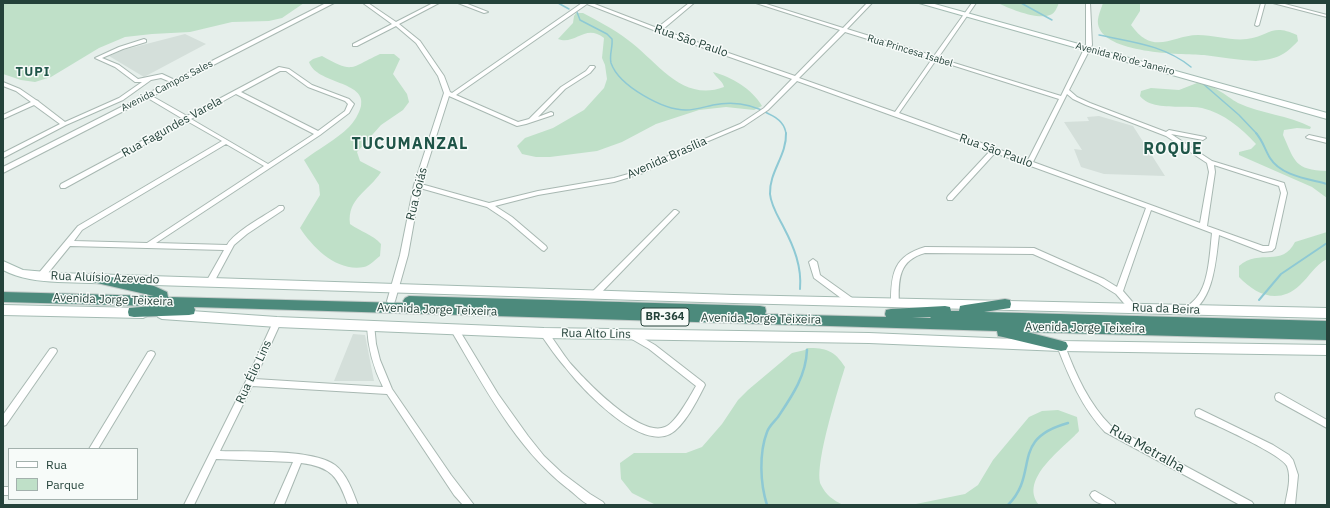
<!DOCTYPE html>
<html>
<head>
<meta charset="utf-8">
<style>
  body { margin:0 }
  #map { position:relative; width:1330px; height:508px; overflow:hidden; background:#e6efeb; font-family:"IBM Plex Sans",sans-serif }
  canvas { display:block }
  .frame { position:absolute; inset:0; border:4px solid #24423a; pointer-events:none }
  .legend { position:absolute; left:8px; top:448px; width:130px; height:52px; box-sizing:border-box; background:#f7fbf9; border:1px solid #a3b1ad; margin:0; padding:5px 7px; list-style:none; font-size:12px; color:#24423a }
  .legend li { display:flex; align-items:center; gap:8px; height:20px }
  .legend b { width:20px; border:1px solid #a3b1ad }
</style>
</head>
<body>
<div id="map">
<canvas width="1330" height="508"></canvas>
<div class="frame"></div>
<ul class="legend">
<li><b style="height:5px;background:#fff"></b>Rua</li>
<li><b style="height:11px;background:#bfe0c8"></b>Parque</li>
</ul>
</div>
<script>
const context = document.querySelector('canvas').getContext('2d');
context.lineJoin = 'round';
function fill(path, color) {
  context.fillStyle = color;
  context.fill(path, 'evenodd');
}
function stroke(path, color, width, dash) {
  context.strokeStyle = color;
  context.lineWidth = width;
  context.lineCap = dash ? 'butt' : 'round';
  context.setLineDash(dash || []);
  context.stroke(path);
}
function drawText(font, color, halo, rows, align = 'center') {
  context.font = font + ' "IBM Plex Sans",sans-serif';
  context.lineWidth = 3;
  context.setLineDash([]);
  context.textBaseline = 'middle';
  context.strokeStyle = halo;
  context.fillStyle = color;
  for (const [text, x, y, turn = 0] of rows) {
    context.save();
    context.translate(x, y);
    context.rotate((+turn || 0) * Math.PI / 180);
    context.textAlign = isNaN(turn) ? turn : align;
    if (halo) context.strokeText(text, 0, 0);
    context.fillText(text, 0, 0);
    context.restore();
  }
}
fill(new Path2D(`
  M185,34L206,44L144,77L109,56L123,50Z
  M1099,116L1133,126L1165,176L1104,174L1081,167L1074,149L1082,150L1064,122L1089,121L1087,117Z
  M353,334L365,335L374,381H334Z`), '#d4dfda');
fill(new Path2D(`
  M3,3H304L282,18L269,21L232,22L190,32L152,34L125,37L99,48L51,77L35,82L21,80L3,74Z
  M998,3H1059C1057,7 1055,14 1050,15C1037,20 1010,9 998,3Z
  M1103,3H1140V11L1131,25C1154,57 1172,35 1198,35C1215,35 1231,41 1247,39C1270,36 1271,23 1297,35L1298,41C1284,56 1276,59 1256,61C1238,60 1221,57 1204,55C1181,54 1103,54 1098,24C1097,18 1101,9 1103,3Z
  M576,13H583C598,21 614,29 628,40C657,61 682,103 724,87C723,81 716,78 713,72C732,77 752,89 762,106L754,110L726,107L699,110L656,124L622,142L597,151L550,157H536L522,154L517,146L525,138L553,128L584,110L604,88L607,79L605,65L602,58L604,38C585,23 575,46 558,39L573,23L574,16Z
  M380,54H394L400,59L393,74L407,94L409,102L403,110L381,125L357,152L360,161L381,172C369,191 347,198 350,224C361,232 372,234 381,244L380,256C375,260 369,266 364,267C337,272 313,248 300,228L320,195L319,185L304,160C318,149 336,140 349,127C354,122 359,114 361,106C367,81 316,84 309,62L313,59L322,56C354,74 350,68 380,54Z
  M1197,83C1212,83 1226,96 1238,103C1262,114 1288,115 1311,127L1310,129L1297,128L1284,130L1283,135C1295,161 1294,170 1327,171V198L1312,187L1239,155V152L1251,149L1256,144C1240,127 1225,114 1202,108C1184,104 1153,112 1140,96L1141,91L1151,88L1179,90Z
  M1327,232V259C1315,265 1309,277 1300,285C1279,305 1256,295 1239,277V266C1260,248 1282,268 1295,242Z
  M807,348C826,348 834,350 845,367C839,387 813,468 821,485C826,495 833,500 843,505H656L632,493L621,479L620,463L634,453H686L702,447L722,424L738,400L748,390L792,353L805,350Z
  M1058,410L1077,417L1079,431C1064,448 1018,479 1039,505H911L965,494L978,485L993,460L1029,417L1042,411Z`), '#bfe0c8');
stroke(new Path2D(`
  M558,3L569,9
  M1021,3L1052,20
  M577,12L580,20L607,34L612,39C613,47 609,55 611,63C619,86 663,110 686,110C695,110 704,107 713,105C733,101 752,104 769,114C778,118 785,124 786,134
  M1099,35C1132,42 1164,45 1191,67
  M1201,82L1239,115L1257,134`), '#8ec9d4', 1.5);
stroke(new Path2D(`
  M786,133C787,155 769,172 770,194C771,206 779,218 784,228C794,247 802,267 800,289
  M1256,133C1263,141 1265,150 1270,158C1281,176 1309,179 1327,184
  M1259,300L1281,274L1327,243`), '#8ec9d4', 2);
stroke(new Path2D(`
  M767,505C760,483 759,453 767,432C769,426 774,422 778,417C792,396 806,376 807,350
  M1008,505C1040,473 1009,439 1068,423`), '#8ec9d4', 2.5);
const minor = new Path2D(`
  M363,3H368L396,22L433,3H439L399,24L420,41L444,76L450,92L452,93L582,3H592L657,28L689,3H694L662,30L795,76L840,30L756,3H763L843,28L867,3H872L847,29L934,56L972,3H976L938,58L1061,96L1086,45V3H1090L1092,45L1069,90L1077,97L1090,103L1166,132L1169,130L1205,137L1206,138L1203,140L1171,134L1212,161L1284,183L1287,193L1275,248L1272,251L1263,252L1219,235C1216,258 1214,303 1188,313L1185,312L1184,310L1185,308C1189,305 1194,301 1197,297C1209,283 1210,251 1212,233L1151,210L1123,291L1135,305L1136,307L1135,309H1129L1116,294L1098,283L1033,254L925,253C899,260 898,279 899,303L898,305H892L891,303C891,273 894,256 925,247L1034,248L1104,279L1117,287L1146,208L995,153L952,200H948L947,198L948,196L990,151L797,81L768,110L744,126L692,148L643,173L614,182L538,195L495,206L512,217L546,246L547,248L544,251L542,250L508,221L487,207L420,188L408,255L395,301L394,303H388L387,301L400,255L414,185L444,93L438,76L416,43L396,26L357,46H353V44L392,24ZM587,4L656,31L792,79L764,108L740,124L688,146L639,171L614,178L538,191L489,203L421,184L449,96L517,126L526,124L553,115V113L551,112L538,117L565,89L590,73L595,67L594,66H590L586,71L561,87L529,119L518,122L456,95ZM845,32L932,59L895,112L799,78ZM936,60L1059,99L1028,160L899,113ZM1067,94L1073,99L1086,105L1166,136L1207,163L1209,172L1200,223L1033,162ZM1214,165L1279,186L1281,193L1269,246H1263L1207,226L1215,172Z
  M458,3H465L488,12L484,13Z
  M1261,3H1265L1259,25L1257,26L1255,25Z
  M1273,3H1281L1327,15V17Z
  M144,39L146,40V42L123,49L102,58L119,65L138,79L162,74L177,81V83H173L161,78L151,80L123,100L66,125L3,158V153L60,124L34,105L3,119V115L31,102L16,91L3,86V82L20,89L36,100L38,101L39,102L65,122L119,98L142,82H135L115,67L95,58L119,47Z
  M279,67L289,69L312,85L349,99L354,104L349,113L320,135L156,243L227,245C235,231 265,216 279,206H283L284,208L283,210L247,234L234,245L213,284H207L206,282L224,250L70,246L44,278H38L37,276L38,274L78,226L222,141L187,121L65,188H61L60,186L61,184L183,119L146,97V95H150L187,116ZM280,71H286L308,87L345,101L348,104L345,111L318,131L241,92ZM236,94L314,134L268,164L191,119ZM226,144L264,166L147,243L74,241L82,230Z
  M1309,135L1327,139V143L1307,138L1306,137Z
  M674,210H676L679,212L598,296H592L591,294L592,292Z
  M813,259L817,262L820,275L855,300L856,302L855,304H849L814,278L809,262Z
  M277,319L280,320L281,322L255,379L383,387C373,367 368,348 367,326L368,324L371,323L374,324L376,344L380,360L392,389L451,475L474,505H463L454,495L387,394L252,386L220,451C249,452 312,449 335,465C347,474 353,492 358,505H348C338,477 332,467 301,463L284,505H274L293,462L216,459L194,505H184L246,381L273,322L274,320Z
  M455,327L458,328L498,394L528,436L544,456L562,473L590,494L603,502L605,505C600,505 594,506 589,505C582,502 574,493 567,488C516,448 485,388 452,332L451,330L452,328Z
  M544,330L547,331C555,341 562,353 570,363C586,381 640,438 665,427C676,423 690,396 696,386L649,349L630,338L629,336L630,334L633,333L636,334L655,345L704,383L705,385C698,399 684,427 670,434C639,450 582,389 565,367C556,357 549,346 541,335L540,333L541,331Z
  M1061,343L1064,344L1065,346C1076,375 1089,404 1111,426L1252,502L1254,505H1240L1105,432C1082,408 1069,377 1057,346L1058,344Z
  M53,348L56,349L57,351L56,353L6,425L3,426V415L50,349Z
  M151,351L154,352L155,354L154,356L98,449H89L148,352Z
  M1279,393L1327,420V428L1276,400L1275,397L1276,394Z
  M1199,409L1273,445L1289,455L1293,460L1298,475L1295,505H1285C1287,493 1292,478 1287,466C1281,454 1212,423 1196,416L1195,413L1196,410Z
  M3,487H9V495H3Z
  M1095,491L1114,502L1116,505C1106,505 1095,505 1090,495L1092,492Z`);
const tertiary = new Path2D(`
  M326,3H334L3,173V167Z`);
const secondary = new Path2D(`
  M919,3H931L1327,113V119Z
  M3,261L23,270L58,273L734,295L1327,308V318L734,303L58,282C39,281 20,279 3,270Z
  M3,305L143,308L147,310L149,313L147,316L143,318L3,315Z
  M162,309L277,317L544,328L869,333L1061,341L1327,345V355L1061,351L869,343L544,338L277,327L162,319L158,317L156,314L158,311Z`);
const trunk = new Path2D(`
  M92,273L154,286L167,292L168,297L404,303L403,301L405,298L409,296L760,306L765,307L766,311L765,314L886,317L885,314L886,310L891,309L945,306L950,307L951,311H959L960,306L965,305L1005,299L1010,300L1011,304L1010,308L984,312L1327,321V340L1027,332L1066,342L1068,346L1066,350L1061,351L1003,337L998,336L997,331L194,307L195,310L194,314L189,315L134,317L129,316L128,312L129,308L153,306L3,302V292L154,296L88,281L86,278L88,275ZM930,317L931,318H912Z`);
stroke(minor, '#a8b8b2', 2);
stroke(tertiary, '#a8b8b2', 2);
stroke(secondary, '#a4bbb3', 2);
stroke(trunk, '#c2cac8', 2);
fill(minor, '#fff');
fill(tertiary, '#fff');
fill(secondary, '#fff');
fill(trunk, '#4c8a7c');
drawText('10px', '#24423a', '#f7fbf9', [
  ["Rua Princesa Isabel",910,51,17],
  ["Avenida Rio de Janeiro",1125,59,15],
  ["Avenida Campos Sales",167,86,-27]
]);
for (const [x, y, w] of [
  [665,317,48]
]) {
  const box = new Path2D();
  box.roundRect(x - w / 2, y - 9, w, 18, 3);
  context.fillStyle = '#f7fbf9';
  context.fill(box);
  stroke(box, '#24423a', 1);
}
drawText('bold 11px', '#24423a', null, [
  ["BR-364",665,317]
]);
drawText('12px', '#24423a', '#f7fbf9', [
  ["Rua São Paulo",691,41,19],
  ["Rua Fagundes Varela",172,127,-29],
  ["Rua São Paulo",996,151,20],
  ["Avenida Brasília",667,158,-24],
  ["Rua Goiás",417,194,-76],
  ["Rua Aluísio Azevedo",105,278,2],
  ["Avenida Jorge Teixeira",113,300,2],
  ["Rua da Beira",1166,309,2],
  ["Avenida Jorge Teixeira",437,310,2],
  ["Avenida Jorge Teixeira",761,319,1],
  ["Avenida Jorge Teixeira",1085,328,1],
  ["Rua Alto Lins",596,334,1],
  ["Rua Élio Lins",254,372,-65]
]);
context.letterSpacing = '1px';
drawText('bold 13px', '#1f5548', '#f7fbf9', [
  ["TUPI",33,72]
]);
context.letterSpacing = '0px';
drawText('14px', '#24423a', '#f7fbf9', [
  ["Rua Metralha",1147,449,29]
]);
context.letterSpacing = '1px';
drawText('bold 16px', '#1f5548', '#f7fbf9', [
  ["TUCUMANZAL",410,144],
  ["ROQUE",1173,149]
]);
context.letterSpacing = '0px';
</script>
</body>
</html>
